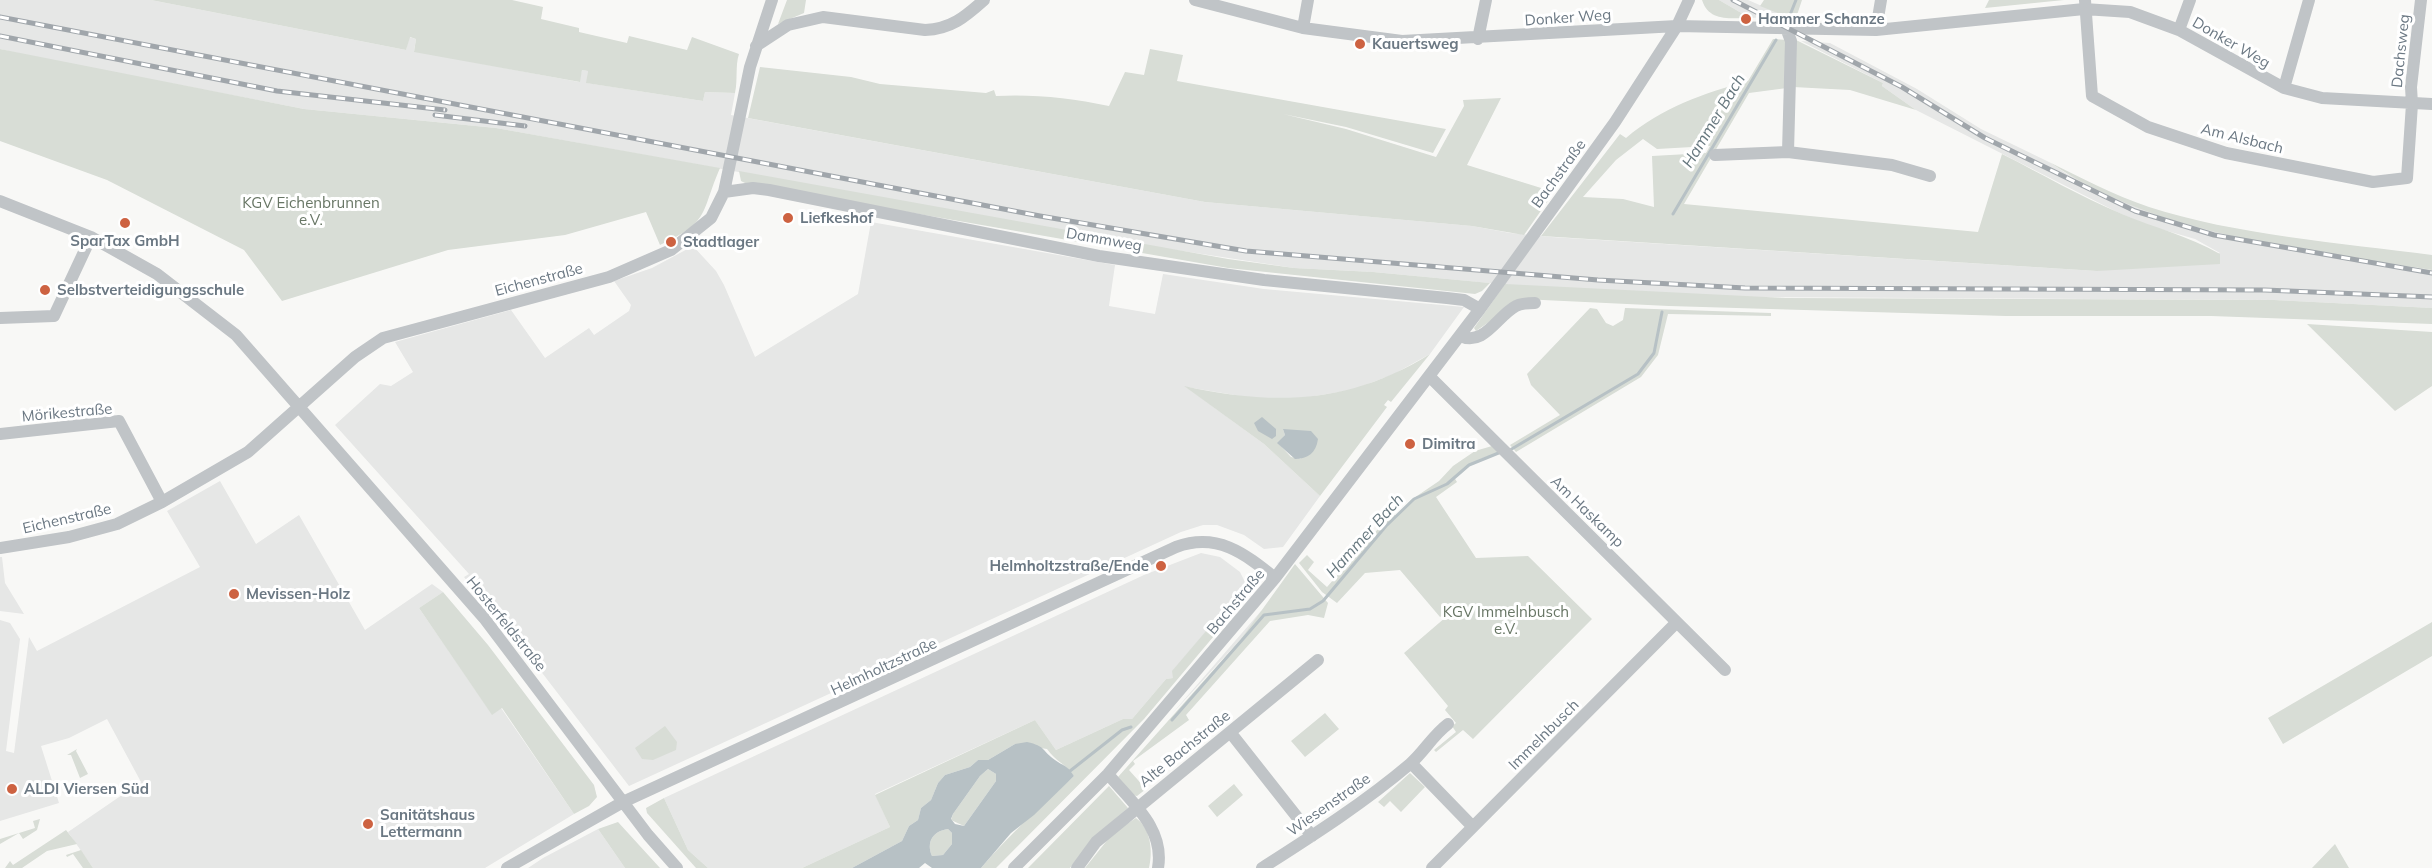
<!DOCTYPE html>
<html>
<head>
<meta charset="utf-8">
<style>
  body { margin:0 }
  canvas { display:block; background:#f8f8f6 }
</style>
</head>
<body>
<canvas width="2432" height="868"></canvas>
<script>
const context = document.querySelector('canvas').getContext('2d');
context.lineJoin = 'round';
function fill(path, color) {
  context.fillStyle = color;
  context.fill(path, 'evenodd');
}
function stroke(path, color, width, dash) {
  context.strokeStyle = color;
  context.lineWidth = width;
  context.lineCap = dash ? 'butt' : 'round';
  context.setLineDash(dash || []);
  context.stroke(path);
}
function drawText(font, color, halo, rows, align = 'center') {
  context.font = font + ' Mulish,sans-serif';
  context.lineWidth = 6;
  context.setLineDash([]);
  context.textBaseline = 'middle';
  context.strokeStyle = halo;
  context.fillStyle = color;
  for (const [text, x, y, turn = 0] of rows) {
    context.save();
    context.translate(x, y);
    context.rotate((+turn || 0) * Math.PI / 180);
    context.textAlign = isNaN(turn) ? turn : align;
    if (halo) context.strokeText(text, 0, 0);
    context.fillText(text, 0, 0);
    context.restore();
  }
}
fill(new Path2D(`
  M0,0H151L406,50L409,37L416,39L414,51L579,82L582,70L588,71L587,83L703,101L705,92L735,93L731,115L1205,202L1472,226L1510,233L1551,237L2097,271L2220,253L2195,239L2150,226L2117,212L1916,110L1882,86L1883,83L1801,41L1830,43L1917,89L1981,129L2049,162L2067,174L2146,210L2195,226L2260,240L2432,270V308L2274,300L1744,297L1521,286L1373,272L1294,268L1130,243L496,128L304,109L30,56L0,49Z
  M1719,0H1748L1785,16L1750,18Z
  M871,222L1115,265L1109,306L1155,314L1163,274L1264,289L1464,307L1430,354L1394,374L1352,390L1302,398L1259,399L1186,387L1264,444L1320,496L1283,547L1264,549L1244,535L1217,525H1203L1181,532L629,786L533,661L464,577L469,574L335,425L380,384L391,386L413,372L395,342L511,310L545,358L589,328L594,335L629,311L631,305L614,281L652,268L693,246L716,271L724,285L755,357L858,294Z
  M220,481L256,544L299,515L365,630L432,584L443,592L419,608L492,714L501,708L574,814L485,868H93L68,832L141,782L107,719L69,738L41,746L59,803L0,821V620L10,623L20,639L6,751L14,753L29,637L37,651L200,567L167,511Z
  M1201,553L1220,557L1240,572L1246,584L1173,671V678L1166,679L1132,719H1123L1056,750L1035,720L875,794L890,827L802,868H708L688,850L664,798L1144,575Z
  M0,557H2L5,583L24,614L0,611Z
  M1261,611L1262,613L1241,639L1170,716Z
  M598,829L625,868H528L543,858Z`), '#e6e7e6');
fill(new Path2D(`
  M151,0H512L543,7L541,19L579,28V32L627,43L629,36L687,50L692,37L739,54C735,66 738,80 735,93L705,92L703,101L586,83L588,71L582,70L580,82L414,52L416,39L410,37L406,50Z
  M787,0H806L804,13L778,24Z
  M1702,0H1719L1750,18C1730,18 1709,22 1702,0Z
  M1764,0H1802L1797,15L1785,16L1760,6Z
  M1989,0H2064L1985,8Z
  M1773,39L1788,40L1787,88L1749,93L1684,204L1978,232L2002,154C2042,174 2081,197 2122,214C2155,228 2189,236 2220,254V264L2097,271L1541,236L1620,134L1626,138C1661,108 1704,93 1748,81ZM1643,139L1657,149L1710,146L1706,153L1652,156L1654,207L1623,199L1583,197L1616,160Z
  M1796,40L1883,83L1882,86L1916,110L1850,90L1793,87Z
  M0,49L304,109L496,128L720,168C700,214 711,221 660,245L646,212L565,235L448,250L282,301L244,250L107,180L0,141Z
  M1150,49L1183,55L1177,81L1446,129L1433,153L1346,127L1283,114L1346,129L1436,157L1464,106L1463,100L1501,98L1467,165L1554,192L1524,235L1472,226L1205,202L748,118L760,67L851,77L880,84L986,93L994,90L996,96C1034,94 1071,98 1109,106L1125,72L1144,75Z
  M2049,162C2081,178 2114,195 2149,207C2235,235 2342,243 2432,255V270C2303,249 2159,237 2049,162Z
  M739,171L1228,259L1294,268L1373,272L1490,283L1482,291L1475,294L1228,268L747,184L741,181Z
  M1505,284L1786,298L2274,300L2432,308V324L2211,316H2006L1669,306L1522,299L1476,331L1474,328Z
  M1590,308L1597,309L1606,323L1613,326L1623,320L1625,308L1771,313V316L1668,314L1658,355L1641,377L1516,452L1510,445L1560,415L1531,385L1527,374Z
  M2307,324L2432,332V386L2395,411Z
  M1430,354L1391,402L1388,400L1384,405L1387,407L1320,496L1264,444L1184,386C1274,406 1350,404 1430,354ZM1283,429L1301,459L1291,457L1278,443L1285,435Z
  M1492,446L1500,454C1482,455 1467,466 1454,477L1457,482L1436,497L1476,558L1528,556L1592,619L1473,739L1463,730L1436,752L1434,750L1456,732L1452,726L1456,723L1445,710L1448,706L1404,653L1446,617L1445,614L1440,617L1400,570L1365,573L1337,603L1322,592L1299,563L1307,555L1314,562L1308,570L1327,587L1392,513L1396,516L1411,500L1439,481L1453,466L1475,451Z
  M1295,564L1328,603L1324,618L1308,615L1270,621L1186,715L1189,720L1133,761L1135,764L1129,770L1146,789L1137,796L1132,795L1118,777L1241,639Z
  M1246,584L1247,593L1219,630L1144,719L996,868H981C1009,835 1042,805 1074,776C1066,764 1055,761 1047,749L1015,744L988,760H978L970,767L945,775L938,783L931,800L921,808L918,820L909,826L902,841L852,868H802L890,827L875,795L1035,720L1056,750L1123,719H1132L1166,679L1173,678L1172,671Z
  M443,592L488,645L594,785L597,797L589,806L574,814L502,708L492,715L419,608Z
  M2432,622V656L2283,744L2268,718Z
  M1325,713L1339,729L1305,757L1291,741Z
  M665,726L677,742L676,750L653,760L642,759L635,748Z
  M77,749L76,751L88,774L80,778L71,755H67Z
  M988,769L996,774V781L964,826L951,820L953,814L980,776Z
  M1410,773L1425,787L1401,812L1390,801L1384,807L1378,802Z
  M1234,784L1243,795L1217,817L1208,806Z
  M1109,786L1128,808L1094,837L1070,868H1028Z
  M664,798L688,850L708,868H696L647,813L646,808Z
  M1136,818C1151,829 1153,851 1149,868H1085L1113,833Z
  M40,819L37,830L23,839L19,833L0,844V839L35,828L33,821Z
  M618,822L660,868H625L598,829Z
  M948,829L952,833V844L943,855L932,856C926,842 933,831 948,829Z
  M66,830L77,844L47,851L22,868H5L10,861L13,865Z
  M2335,844L2349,868H2312Z
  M81,850L93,868H83L73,854L67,857L66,855Z`), '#d8ddd6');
fill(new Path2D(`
  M1262,417L1276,429V436L1272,439L1258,431L1254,423Z
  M1283,429L1311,431L1318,439C1316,453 1308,459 1295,459L1277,443L1285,435Z
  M1027,742C1046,746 1042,751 1055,760C1065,767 1067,765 1074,776L1034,815L1011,833L981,868H932L925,863L919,868H852L902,841L909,826L918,820L921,808L931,800L938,783L945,775L970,767L978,760H988L1015,744ZM988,769L996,774V781L964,826L955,824L951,819L953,814L980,776ZM948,829L952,833V844L943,855L932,856C926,842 933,831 948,829Z`), '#b7c1c5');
stroke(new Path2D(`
  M1790,15L1796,0
  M1673,214L1776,40
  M1510,450L1638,374L1654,353L1662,312
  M1172,720L1264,615L1310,609L1323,601L1386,526L1414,499L1447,484L1469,465L1501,452
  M1070,771L1122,730L1131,727`), '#b7c1c5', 3);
stroke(new Path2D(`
  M1195,0L1303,28L1402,41L1677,26L1876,30L2084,9L2130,12L2179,30L2284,88L2322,98L2432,104
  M2085,0L2092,96L2148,127L2226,153L2373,182L2407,178L2412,104L2411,87L2421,0
  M1303,28L1308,0
  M1786,28L1791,41L1788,152L1892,165L1930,176
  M1876,30L1881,0
  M2179,30L2190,0
  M1478,39L1486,0
  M756,46L788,25L823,17L925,30C951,29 965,17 984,0
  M2284,88L2309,0
  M1715,155L1788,152
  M724,192L753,188L769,190L1099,256L1264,280L1447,298L1464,300L1480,309
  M0,201L91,237L157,274L236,335L484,618L648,835L677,868
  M0,318L54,316L91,237
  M1460,336C1484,347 1497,316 1516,306C1522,303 1528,303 1535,303
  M1429,376L1725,670
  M0,434L119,421L162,502
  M0,548L69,537L117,524L162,502L248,452L355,357L383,338L609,277L671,250L711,218L724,192L750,67L772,0
  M1230,732L1312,836
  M1411,763L1473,827
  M1108,774C1131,802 1165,828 1158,868
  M507,868L623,802L1176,547C1217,532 1244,553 1275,578
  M1014,868L1108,774L1275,578L1480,309L1615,122L1677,26L1689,0
  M1077,868L1096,842L1318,660
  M1262,868C1312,836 1364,803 1410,764C1425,751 1432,736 1448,724
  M1432,868L1676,623`), '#c0c4c7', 12);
const rail = new Path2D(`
  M1733,0L1902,87L1985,138L2135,211L2214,235L2432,273
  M0,17L1040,216L1246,251L1598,280L1745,288L2265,290L2432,297
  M0,36L277,91L445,110
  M435,115L525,126`);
stroke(rail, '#a0a6ab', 5);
stroke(rail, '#fff', 3, [9]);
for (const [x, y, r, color] of [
  [1746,19,6,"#cd6241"],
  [1360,44,6,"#cd6241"],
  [788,218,6,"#cd6241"],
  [125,223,6,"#cd6241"],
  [671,242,6,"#cd6241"],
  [45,290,6,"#cd6241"],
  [1410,444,6,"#cd6241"],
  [1161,566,6,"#cd6241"],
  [234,594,6,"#cd6241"],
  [12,789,6,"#cd6241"],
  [368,824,6,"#cd6241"]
]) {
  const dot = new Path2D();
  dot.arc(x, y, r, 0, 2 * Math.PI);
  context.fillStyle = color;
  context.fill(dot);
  stroke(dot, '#fff', 2);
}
drawText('15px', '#6b7883', '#fff', [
  ["Donker Weg",1568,18,-4],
  ["Donker Weg",2231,43,30],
  ["Dachsweg",2401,51,-84],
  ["Am Alsbach",2242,139,14],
  ["Bachstraße",1559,174,-54],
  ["Dammweg",1104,240,10],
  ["Eichenstraße",539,280,-15],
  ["Mörikestraße",67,413,-5],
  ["Am Haskamp",1587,512,44],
  ["Eichenstraße",67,519,-13],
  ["Bachstraße",1236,602,-50],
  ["Hosterfeldstraße",506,624,51],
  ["Helmholtzstraße",884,667,-25],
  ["Immelnbusch",1544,735,-45],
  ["Alte Bachstraße",1185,749,-39],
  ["Wiesenstraße",1329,805,-35]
]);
drawText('bold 15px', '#6b7883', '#fff', [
  ["Hammer Schanze",1758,19],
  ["Kauertsweg",1372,44],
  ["Liefkeshof",800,218],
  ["SparTax GmbH",125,241,"center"],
  ["Stadtlager",683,242],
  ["Selbstverteidigungsschule",57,290],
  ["Dimitra",1422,444],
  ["Helmholtzstraße/Ende",1149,566,"right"],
  ["Mevissen-Holz",246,594],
  ["ALDI Viersen Süd",24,789],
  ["Sanitätshaus",380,815],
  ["Lettermann",380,832]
], 'left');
drawText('15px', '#687665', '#fff', [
  ["KGV Eichenbrunnen",311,203],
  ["e.V.",311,220],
  ["KGV Immelnbusch",1506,612],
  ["e.V.",1506,629]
]);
drawText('italic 16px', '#67787f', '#fff', [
  ["Hammer Bach",1714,121,-59],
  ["Hammer Bach",1365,536,-48]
]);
</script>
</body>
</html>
